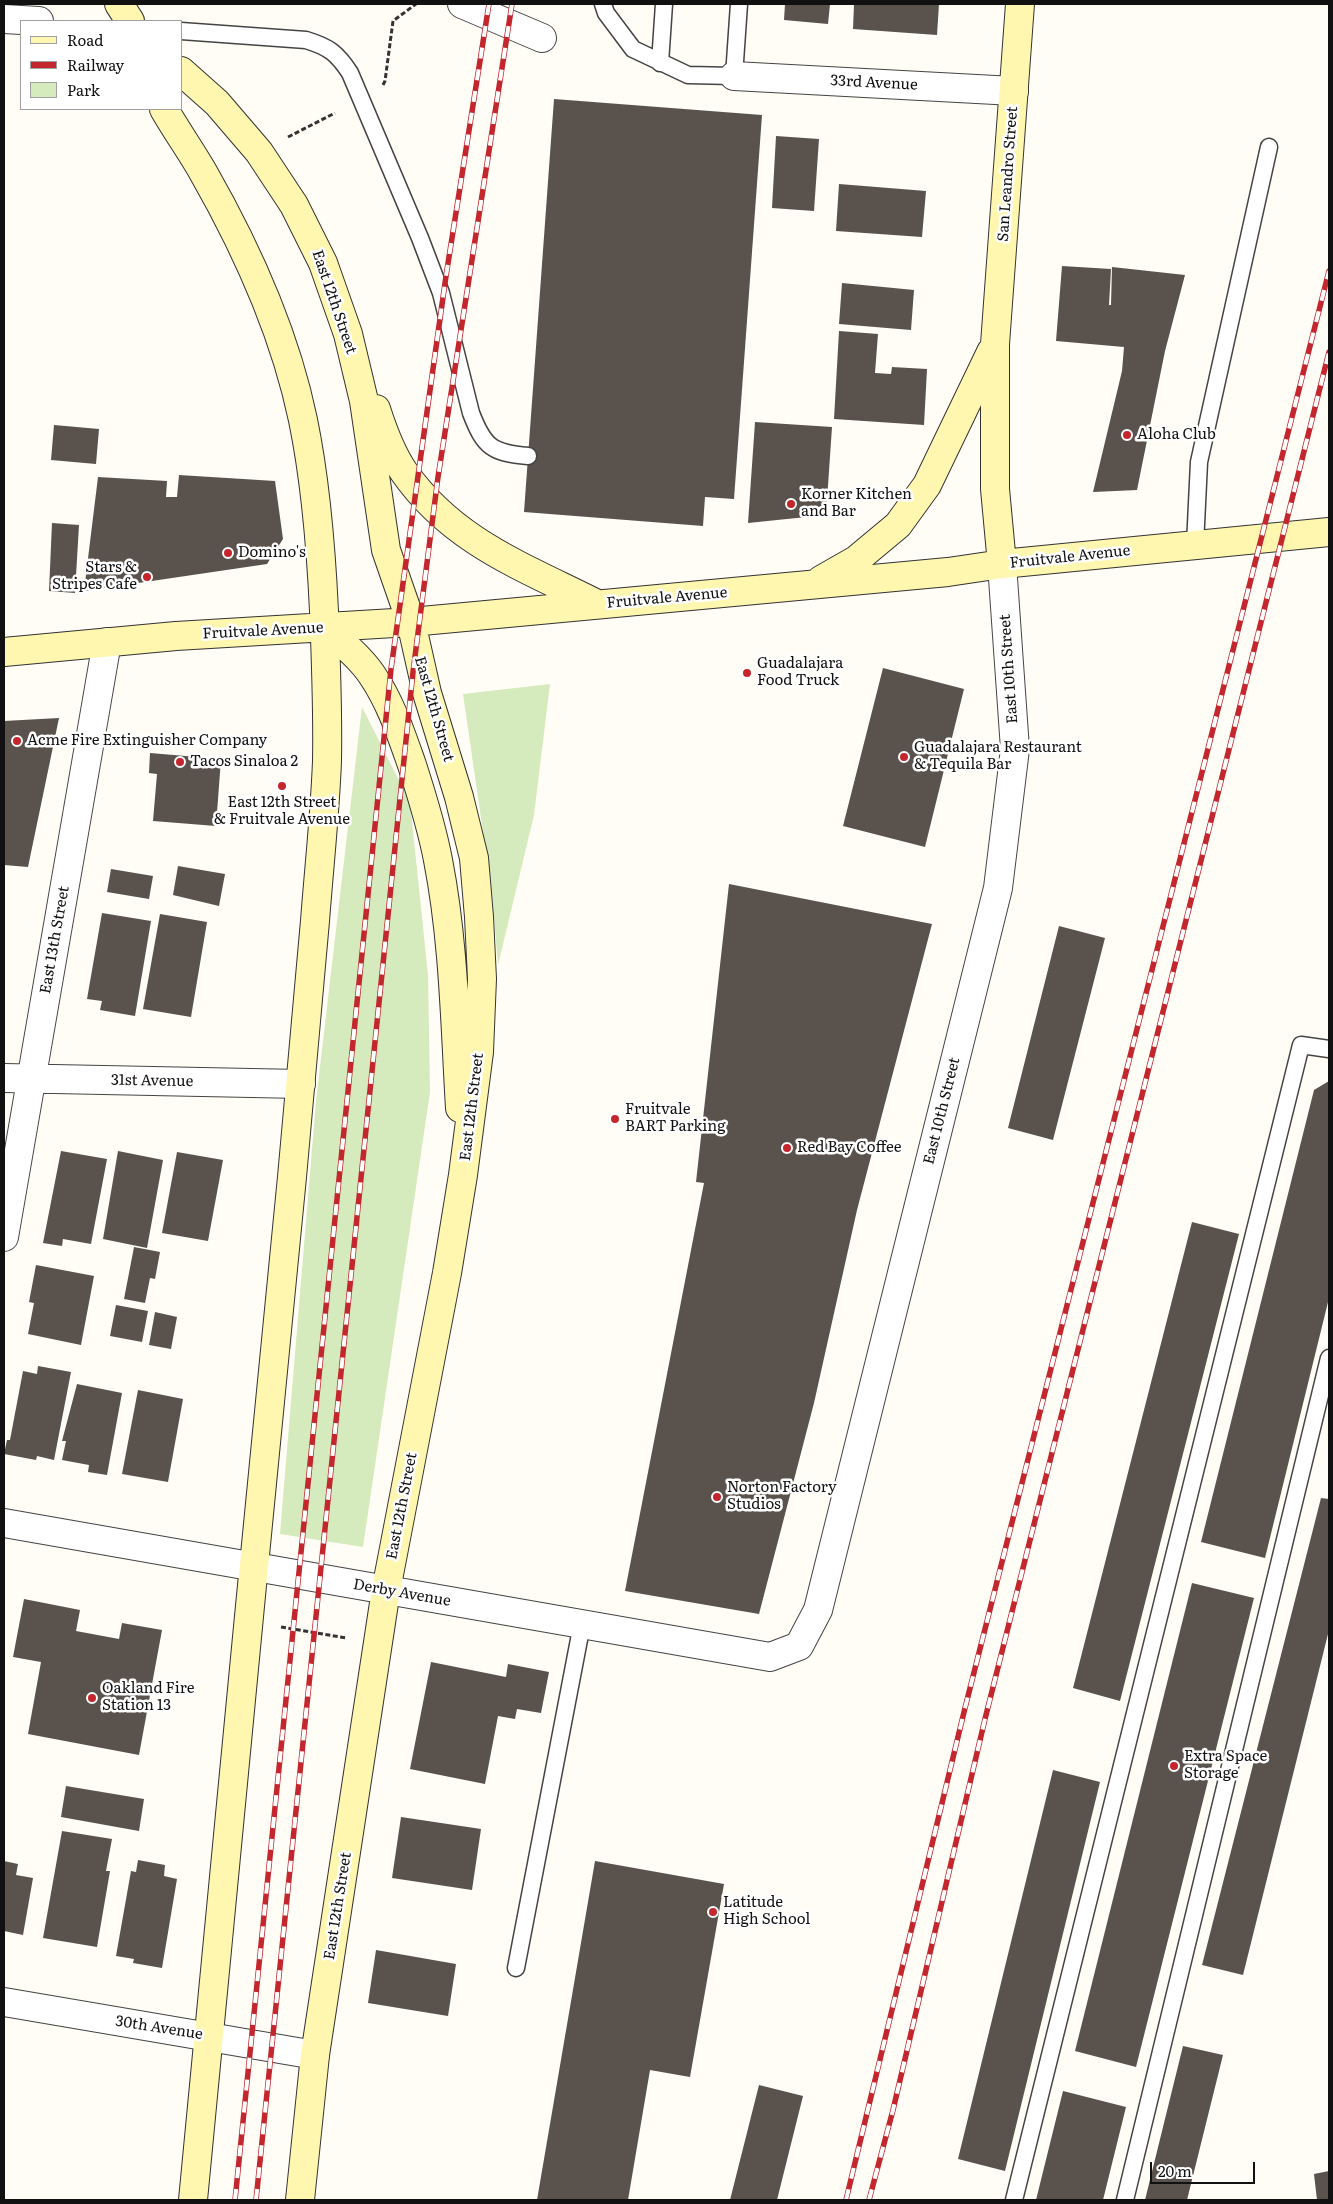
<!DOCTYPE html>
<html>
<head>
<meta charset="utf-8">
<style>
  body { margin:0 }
  #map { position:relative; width:1333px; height:2204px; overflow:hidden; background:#fffdf5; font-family:Literata,serif }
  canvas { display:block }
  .frame { position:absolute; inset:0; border:5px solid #111; pointer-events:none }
  .legend { position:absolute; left:20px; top:20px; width:162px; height:90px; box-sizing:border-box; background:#fff; border:1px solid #a0a0a0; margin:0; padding:6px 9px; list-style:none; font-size:15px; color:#111 }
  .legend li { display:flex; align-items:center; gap:10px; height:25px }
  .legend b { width:25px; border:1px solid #a0a0a0 }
  .scale { position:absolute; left:1150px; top:2162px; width:105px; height:22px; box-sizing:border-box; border:2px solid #111; border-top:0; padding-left:6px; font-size:15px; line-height:18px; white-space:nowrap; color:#111; -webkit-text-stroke:4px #fff; paint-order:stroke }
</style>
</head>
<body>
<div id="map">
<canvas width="1333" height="2204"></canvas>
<div class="frame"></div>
<ul class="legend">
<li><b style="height:6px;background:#fff6b0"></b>Road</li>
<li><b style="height:6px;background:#c4262e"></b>Railway</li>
<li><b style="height:14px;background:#d5ebbd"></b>Park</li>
</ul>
<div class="scale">20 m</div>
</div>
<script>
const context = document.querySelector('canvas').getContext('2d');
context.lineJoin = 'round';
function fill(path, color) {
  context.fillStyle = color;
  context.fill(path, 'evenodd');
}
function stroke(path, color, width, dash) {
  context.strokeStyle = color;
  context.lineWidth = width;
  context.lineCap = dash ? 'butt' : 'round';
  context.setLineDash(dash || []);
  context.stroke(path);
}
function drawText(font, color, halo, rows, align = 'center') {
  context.font = font + ' Literata,serif';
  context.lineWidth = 5;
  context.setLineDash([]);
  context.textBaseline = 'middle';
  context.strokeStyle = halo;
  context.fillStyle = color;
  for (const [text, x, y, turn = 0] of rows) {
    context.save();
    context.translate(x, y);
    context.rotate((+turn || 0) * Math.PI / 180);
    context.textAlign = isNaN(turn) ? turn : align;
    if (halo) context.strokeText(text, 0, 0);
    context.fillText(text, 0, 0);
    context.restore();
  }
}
fill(new Path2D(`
  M550,684L534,815L498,965L492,894L463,694Z
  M362,707L410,802L428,975L430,1092L363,1547L280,1534L316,1101Z`), '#d5ebbd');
fill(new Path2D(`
  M785,4H830L828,24L784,20Z
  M854,4H939L937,35L853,29Z
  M554,99L762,115L734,499L705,497L703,526L524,512Z
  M776,136L819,139L814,211L772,208Z
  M839,184L926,191L922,237L836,231Z
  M1062,266L1111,269L1109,305H1111L1112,267L1185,275L1165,351L1137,490L1093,492L1122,371L1124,347L1056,341Z
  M842,283L914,290L911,330L839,324Z
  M839,331L878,334L875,373L891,374L892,367L927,369L924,425L834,419Z
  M755,422L832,427L826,515L748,523Z
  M54,425L99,429L96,464L51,460Z
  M179,475L275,481L283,539L267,564L84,591L98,477L167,481L166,497H177Z
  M52,523L79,525L75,593L49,591Z
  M883,668L964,689L925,847L843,826Z
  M59,718L28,867L4,865V721Z
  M150,753L221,759L216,826L153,821L157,774L149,773Z
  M178,866L225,874L219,906L173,895Z
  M111,869L153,876L149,899L107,892Z
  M729,884L932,924L857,1210L814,1403L759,1614L625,1591L704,1183L696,1182Z
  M102,913L151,921L135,1016L100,1010L102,1001L87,999Z
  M160,914L207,922L191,1017L143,1009Z
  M1059,926L1105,938L1053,1140L1008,1128Z
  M1329,1081V1298L1265,1558L1201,1542L1314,1090Z
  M61,1151L107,1159L91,1244L63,1239L62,1246L43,1243Z
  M118,1151L163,1160L147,1248L103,1239Z
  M177,1152L223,1160L208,1241L162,1233Z
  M1192,1222L1239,1234L1120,1701L1073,1688Z
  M134,1247L160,1252L155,1279L150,1278L145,1303L124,1299Z
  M36,1265L94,1276L81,1345L28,1334L34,1303L29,1302Z
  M116,1305L148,1311L142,1342L110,1336Z
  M155,1312L177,1317L171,1349L149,1345Z
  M38,1366L71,1372L54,1460L37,1456L36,1460L4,1454L7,1440H10L23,1371L37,1374Z
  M77,1384L122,1393L107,1475L88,1472L89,1465L62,1460L66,1441H62Z
  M138,1390L183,1399L168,1482L122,1474Z
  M1321,1498L1329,1499V1630L1243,1975L1202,1965Z
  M1192,1583L1254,1598L1136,2067L1075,2051Z
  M24,1599L80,1610L76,1631L119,1639L122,1623L162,1630L139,1755L28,1734L41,1662L13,1657Z
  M431,1662L506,1677L508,1664L549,1672L541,1713L517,1709L515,1719L498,1716L485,1784L410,1769Z
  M1053,1770L1100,1782L1005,2171L958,2159Z
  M66,1786L144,1799L139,1831L61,1817Z
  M401,1817L481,1829L472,1890L392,1878Z
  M62,1831L112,1839L106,1871H110L97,1947L43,1938Z
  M138,1860L165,1865L164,1876L177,1879L162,1968L133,1963L134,1959L116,1956L131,1871L136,1872Z
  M4,1861L18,1864L16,1875L33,1878L23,1935L4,1931Z
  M595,1861L724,1884L690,2077L650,2070L628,2200H537Z
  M376,1950L456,1964L448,2016L368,2003Z
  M1183,2046L1223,2055L1187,2200H1145Z
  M759,2085L803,2096L777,2200H730Z
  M1063,2091L1126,2107L1103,2200H1036Z
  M1329,2171V2200H1317L1314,2174Z`), '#5a524d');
const lane = new Path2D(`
  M603,4L606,13L633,49L688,75L734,76L739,4
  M181,31L306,40C329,47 337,53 350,73L420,238L441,293L471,413C484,447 492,453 528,456
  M660,63L664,4
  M1195,545L1199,462L1269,147
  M516,1968L582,1624
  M1014,2200L1301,1045L1329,1049
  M1125,2200L1329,1358`);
const street = new Path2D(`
  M462,4L542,38
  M4,19L39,21
  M734,76L1014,91
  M4,1078L301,1084
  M4,1237L107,642
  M4,1523L770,1657L799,1646L818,1610L998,888L1015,749L1002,564
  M4,2002L315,2055`);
const secondary = new Path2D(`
  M119,4L130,21
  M181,71L217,103L259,152L294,205L323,263L348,334L364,401L386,550L411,622L427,693L459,797L474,858L479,917L482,979L479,1052L463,1175L447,1273L386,1590L315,2055L300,2200
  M164,109C176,130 191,151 203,172C247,249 285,333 303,420C316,483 321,547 324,611C326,661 328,711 327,761C325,814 319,868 315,921C307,1006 300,1092 292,1177C260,1518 223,1859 193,2200
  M376,409C383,431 391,453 404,472C453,542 524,567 597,604
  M1002,564L995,489V344L1020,4
  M821,580L856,560L898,525L927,485L991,352
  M324,628C342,642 360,657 372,675C391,703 401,734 412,765C422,796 432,828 438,860C454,942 455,1026 460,1108
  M4,652L176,636L411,622L948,572L1002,564L1329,532`);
stroke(lane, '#444', 19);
stroke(street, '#444', 30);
stroke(secondary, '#333', 30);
stroke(new Path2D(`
  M383,85L385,81L393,21L416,4
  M288,137L335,113
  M281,1627L346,1638`), '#333', 3, [5, 2.5]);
stroke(lane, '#fff', 16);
stroke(street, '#fff', 28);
stroke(secondary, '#fff6b0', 28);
const rail = new Path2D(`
  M235,2200L391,669L446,276L489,4
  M256,2200L413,672L438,477L512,4
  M846,2200L965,1708L1329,271
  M869,2200L893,2110L985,1719L1329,352`);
stroke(rail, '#c4262e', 5.5);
stroke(rail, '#fff', 4, [11]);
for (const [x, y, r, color] of [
  [1127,435,5,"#c4262e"],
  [791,504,5,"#c4262e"],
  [228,553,5,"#c4262e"],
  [147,577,5,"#c4262e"],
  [747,673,5,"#c4262e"],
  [17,741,5,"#c4262e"],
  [904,757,5,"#c4262e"],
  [180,762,5,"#c4262e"],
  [282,786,5,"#c4262e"],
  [615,1119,5,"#c4262e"],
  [787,1148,5,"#c4262e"],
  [717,1497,5,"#c4262e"],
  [92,1698,5,"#c4262e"],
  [1174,1766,5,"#c4262e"],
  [713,1912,5,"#c4262e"]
]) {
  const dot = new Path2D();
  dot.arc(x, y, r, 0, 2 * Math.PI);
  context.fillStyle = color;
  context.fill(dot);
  stroke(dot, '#fff', 2);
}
drawText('15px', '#111', '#fff', [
  ["33rd Avenue",874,83,3],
  ["San Leandro Street",1008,174,-86],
  ["East 12th Street",334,302,71],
  ["Fruitvale Avenue",1070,557,-6],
  ["Fruitvale Avenue",667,598,-5],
  ["Fruitvale Avenue",263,631,-3],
  ["East 10th Street",1009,669,-94],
  ["East 12th Street",434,709,74],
  ["East 13th Street",55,940,-80],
  ["31st Avenue",152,1081,1],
  ["East 12th Street",472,1107,-83],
  ["East 10th Street",942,1111,-76],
  ["East 12th Street",402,1506,-79],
  ["Derby Avenue",402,1593,10],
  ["East 12th Street",338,1906,-81],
  ["30th Avenue",159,2028,9]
]);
drawText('15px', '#111', '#fff', [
  ["Aloha Club",1137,435],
  ["Korner Kitchen",801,495],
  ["and Bar",801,512],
  ["Domino's",238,553],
  ["Stars &",137,568,"right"],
  ["Stripes Cafe",137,585,"right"],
  ["Guadalajara",757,664],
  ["Food Truck",757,681],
  ["Acme Fire Extinguisher Company",27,741],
  ["Guadalajara Restaurant",914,748],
  ["& Tequila Bar",914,765],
  ["Tacos Sinaloa 2",190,762],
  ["East 12th Street",282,803,"center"],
  ["& Fruitvale Avenue",282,820,"center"],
  ["Fruitvale",625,1110],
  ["BART Parking",625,1127],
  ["Red Bay Coffee",797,1148],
  ["Norton Factory",727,1488],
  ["Studios",727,1505],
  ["Oakland Fire",102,1689],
  ["Station 13",102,1706],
  ["Extra Space",1184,1757],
  ["Storage",1184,1774],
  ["Latitude",723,1903],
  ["High School",723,1920]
], 'left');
</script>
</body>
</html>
